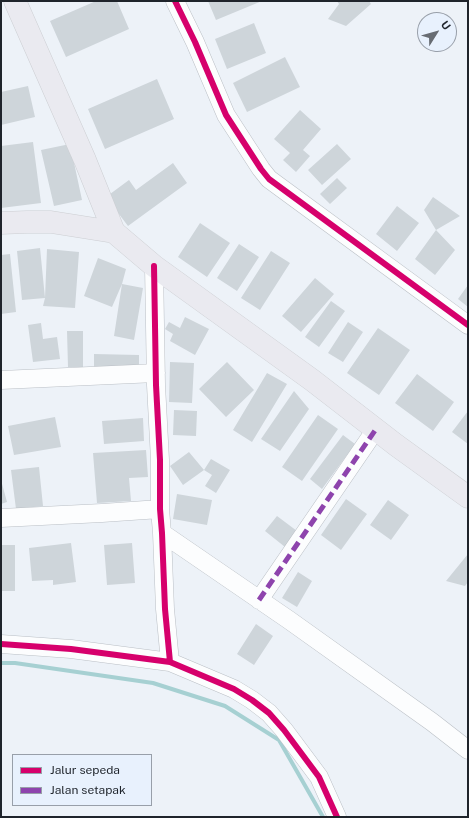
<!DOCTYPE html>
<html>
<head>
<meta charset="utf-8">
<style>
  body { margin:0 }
  #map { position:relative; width:469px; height:818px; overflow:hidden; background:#edf2f8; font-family:"Public Sans",sans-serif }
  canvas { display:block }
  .frame { position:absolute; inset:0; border:2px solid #1f242b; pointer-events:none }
  .legend { position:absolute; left:12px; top:754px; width:140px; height:52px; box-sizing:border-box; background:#e8f1fd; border:1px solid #989fa9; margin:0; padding:5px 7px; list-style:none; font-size:12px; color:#1f242b }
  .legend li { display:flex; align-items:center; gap:8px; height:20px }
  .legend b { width:20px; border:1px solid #989fa9 }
  .north { position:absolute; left:417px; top:12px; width:40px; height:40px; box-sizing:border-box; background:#e8f1fd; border:1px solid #989fa9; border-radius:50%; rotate:53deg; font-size:11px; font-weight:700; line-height:16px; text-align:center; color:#1f242b }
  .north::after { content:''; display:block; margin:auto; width:14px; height:18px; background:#676c73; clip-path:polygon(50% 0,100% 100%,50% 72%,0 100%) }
</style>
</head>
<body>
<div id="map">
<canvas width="469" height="818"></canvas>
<div class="frame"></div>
<ul class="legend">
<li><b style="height:5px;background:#d6006c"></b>Jalur sepeda</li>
<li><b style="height:5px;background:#8e44ad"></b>Jalan setapak</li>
</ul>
<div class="north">U</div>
</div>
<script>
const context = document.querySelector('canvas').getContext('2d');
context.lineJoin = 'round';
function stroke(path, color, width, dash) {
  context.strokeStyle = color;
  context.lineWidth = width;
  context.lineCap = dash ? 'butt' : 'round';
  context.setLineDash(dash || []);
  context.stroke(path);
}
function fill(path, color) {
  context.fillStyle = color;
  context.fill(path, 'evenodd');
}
stroke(new Path2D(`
  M1,663H15L153,683L225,706L279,740L323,817`), '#a6d0d2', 4);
fill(new Path2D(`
  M96,1H117L129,29L66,57L50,21Z
  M208,1H262L216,20Z
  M337,1H369L371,4L346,26L328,19L339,4Z
  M254,23L266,53L227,69L215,39Z
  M285,57L300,87L247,112L233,83Z
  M157,79L174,119L105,149L88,109Z
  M28,86L35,117L1,125V92Z
  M300,110L321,129L303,150L310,156L296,172L283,160L290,153L274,139Z
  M33,142L41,203L1,208V146Z
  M70,144L82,200L54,206L41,150Z
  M337,144L351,159L322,185L308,170Z
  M173,163L187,183L128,226L106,197L129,180L136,190Z
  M337,178L347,188L330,204L320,194Z
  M433,197L460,216L436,230L424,210Z
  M397,206L419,223L397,251L376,234Z
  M200,223L230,243L207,277L178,257Z
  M436,230L455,250L435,275L415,259Z
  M239,244L259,257L237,291L217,278Z
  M40,248L45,298L22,300L17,251Z
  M47,249L79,252L75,308L43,306L45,298Z
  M271,251L290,263L260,310L241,298Z
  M10,254L16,312L1,314V255Z
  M98,258L126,269L122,284L143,288L134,340L114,336L122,284L112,307L84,296Z
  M315,278L334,294L301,332L282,316Z
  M468,285V307L458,299Z
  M331,301L345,311L319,347L305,337Z
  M185,317L209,329L195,355L170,341L173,334L165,329L169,322L180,328Z
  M348,322L363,332L343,362L328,353Z
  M41,323L43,339L57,337L60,359L33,362L28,325Z
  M378,328L410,350L379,395L347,373Z
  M67,331H83V367H68Z
  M94,354L139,355V368L94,367Z
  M170,362L194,363L192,403L169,402Z
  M227,362L254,390L226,417L199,389Z
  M267,373L287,384L252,442L233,430Z
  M417,374L454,402L433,431L395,403Z
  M294,391L309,409L280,451L261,439Z
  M174,410L197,411L196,436L173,435Z
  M468,411V444L452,432Z
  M318,415L338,429L302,481L282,467Z
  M55,417L61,447L14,455L8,426Z
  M143,418L144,441L104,444L102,421Z
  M343,435L355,444L322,489L310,479Z
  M146,450L148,477L129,478L131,501L97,503L93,453Z
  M189,452L204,470L183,485L170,466Z
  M211,459L230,470L216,493L205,486L212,475L204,470Z
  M39,467L43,506L16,509L11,470Z
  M1,480L7,502L1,504Z
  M177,494L212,500L207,525L173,519Z
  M346,499L367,514L341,550L321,535Z
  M388,500L409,515L391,540L370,525Z
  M277,516L297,531L285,547L265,531Z
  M71,543L76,582L53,585V580L32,581L29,548Z
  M132,543L135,583L107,585L104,545Z
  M1,545H15V591H1Z
  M468,554V582L465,586L446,581Z
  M298,572L312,581L297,607L282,598Z
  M256,624L273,636L254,665L237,654Z`), '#ced5da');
const minor = new Path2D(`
  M175,1L195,42L226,115L261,169L269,179L468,325
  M154,266L156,385L160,460V509L162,533L165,609L170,662
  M1,380L156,373
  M1,518L102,513L160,509
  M162,533L289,620L432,722L468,750
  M259,600L376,429
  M1,644L71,649L170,662L234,689L252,700L269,713L284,730L319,777L337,817`);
const major = new Path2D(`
  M15,1L85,160L114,232
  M1,223L27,222H51L114,232L154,266L312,380L396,445L468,497`);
stroke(minor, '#babfc5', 19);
stroke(major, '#ccced2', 23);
stroke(minor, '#fcfdfe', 18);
stroke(major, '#eaeaf0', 22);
stroke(new Path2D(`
  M259,600L376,429`), '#8e44ad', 5, [10, 5]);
stroke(new Path2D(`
  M175,1L195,42L226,115L261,169L269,179L468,325
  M154,266L156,385L160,460V509L162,533L165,609L170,662
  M1,644L71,649L170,662L234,689L252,700L269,713L284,730L319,777L337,817`), '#d6006c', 6);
</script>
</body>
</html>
